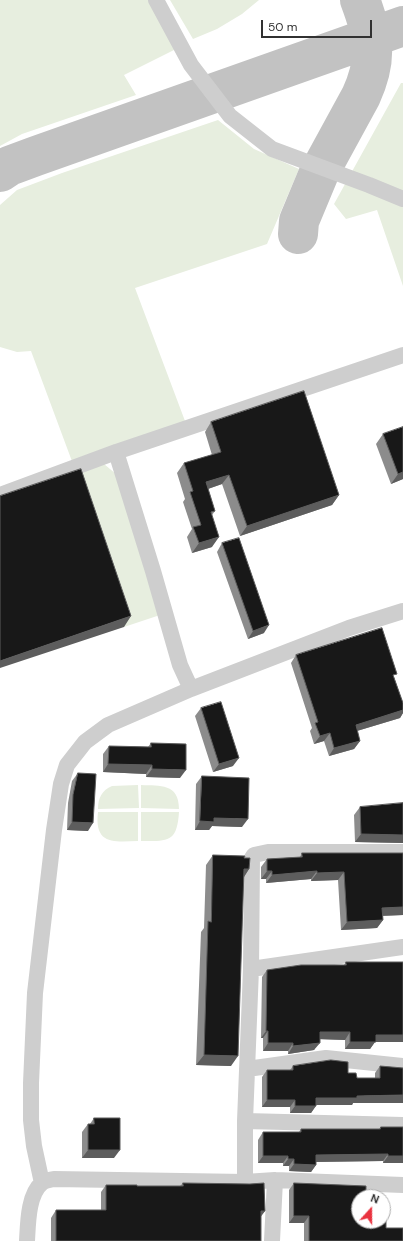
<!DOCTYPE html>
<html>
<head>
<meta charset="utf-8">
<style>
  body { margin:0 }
  #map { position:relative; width:403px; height:1241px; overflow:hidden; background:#fff; font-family:"DM Sans",sans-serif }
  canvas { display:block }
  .north { position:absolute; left:351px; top:1189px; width:40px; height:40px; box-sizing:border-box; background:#fff; border:1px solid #adadad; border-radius:50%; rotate:21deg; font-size:11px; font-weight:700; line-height:16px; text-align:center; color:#313131 }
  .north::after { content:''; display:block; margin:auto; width:14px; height:18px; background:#e9323f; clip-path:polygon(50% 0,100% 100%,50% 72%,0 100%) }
  .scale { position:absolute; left:261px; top:20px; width:111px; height:18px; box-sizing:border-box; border:2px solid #313131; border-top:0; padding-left:5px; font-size:12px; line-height:14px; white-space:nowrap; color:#313131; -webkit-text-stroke:3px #fff; paint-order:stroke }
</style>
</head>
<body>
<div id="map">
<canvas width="403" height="1241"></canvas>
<div class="north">N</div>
<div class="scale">50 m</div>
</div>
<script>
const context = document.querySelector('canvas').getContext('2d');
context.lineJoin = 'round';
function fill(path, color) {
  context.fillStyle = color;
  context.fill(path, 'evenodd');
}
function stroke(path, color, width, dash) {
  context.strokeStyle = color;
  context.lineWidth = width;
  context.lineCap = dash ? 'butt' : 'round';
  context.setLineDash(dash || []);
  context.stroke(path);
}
fill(new Path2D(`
  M0,0H148L176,49L124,75L136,95L22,134L0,146Z
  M170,0H259L242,14L217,29L193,39Z
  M401,83H403V286L377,210L346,219L334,204Z
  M218,120L254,149L299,169L267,244L135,288L185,421L73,464L31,351L17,352L0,347V205L17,190L62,173Z
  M104,464L116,474L160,615L124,627L74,479L80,472Z
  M138,785L139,808L98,809C98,798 102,790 112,786Z
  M141,785C160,786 179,783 179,809L141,808Z
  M98,812H138V841C114,842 94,845 98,812Z
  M141,812H179C177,843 168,841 141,841Z`), '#e7eedf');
stroke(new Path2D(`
  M0,172L9,166L36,156L403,26
  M298,234L299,221L319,173L361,96C378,59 374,37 360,0`), '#c2c2c2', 40);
stroke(new Path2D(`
  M156,0L191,65L230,116L272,149L369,185L403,199
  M116,452L153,571L180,665L191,689
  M0,495L116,452L403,355
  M251,969L403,947
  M247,1069L326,1058L403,1066
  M245,1121L403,1125
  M245,1182V1121L251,969L252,858L254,855L268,852H403
  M42,1183L34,1146L31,1120V1083L35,993L54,830L61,784L67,765L85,742L108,725L191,689L349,628L403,611
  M27,1241C28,1224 28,1194 42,1183C45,1180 50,1180 54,1179L245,1182L275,1180L403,1185
  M272,1241L275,1180`), '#cecece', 16);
fill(new Path2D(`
  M211,422L339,495L332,505L240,536L222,484L208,489L215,511L212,515V547L192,553L187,537L192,529L183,502L185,499L177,473L184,463L212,455L205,432Z
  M403,427V479L391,484L376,444L383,434Z
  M222,543L264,633L248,639L217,552Z
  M296,655L394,677L403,703V713L400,718L357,731L360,741L354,749L329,756L324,741L314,744L310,731L312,728L291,663Z
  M201,708L233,766L213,772L195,716Z
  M151,743L180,778L146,777V774L103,772V754L109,746L148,747Z
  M78,773L88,831L67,830L68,803L72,781Z
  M202,776L242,827L212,826L209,830H195L196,784Z
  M403,803V843L355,842L354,815L360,807Z
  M302,853H403V915L383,916V920L377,928L341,930L338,880L311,881V879L266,883V879H261V867L267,859L300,857Z
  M213,855L244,858L249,869L244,877L231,1066L196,1065L201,932L204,928L206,865Z
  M346,962L375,1042L370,1049H345V1040L320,1039L314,1050L288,1054V1051H263V1038H261L262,977L267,970L344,965Z
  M293,1066L348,1073L357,1078H375V1073L380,1066L403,1068L353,1103L352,1105H316L311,1113H290V1107H262V1077L267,1070H290Z
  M94,1118L114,1158H82V1132L88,1124H90Z
  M381,1127L403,1163H383V1161L316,1162V1165L311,1172L289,1171V1166H283V1163H258V1140L263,1132H299L301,1129H379Z
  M183,1183L265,1211L261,1216V1241H51V1218L56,1210H101V1192L106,1185L137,1186H180Z
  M294,1183L359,1221L386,1228L403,1241H304V1223H289V1190Z`), '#8c8c8c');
fill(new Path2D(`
  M403,472V479L391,484L398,474Z
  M229,475L222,484L199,492L206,482Z
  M339,495L332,505L240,536L247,526Z
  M219,537L212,547L192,553L199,543Z
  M131,616L124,627L0,668V661Z
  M269,625L264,633L248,639L253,631Z
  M403,710V713L400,718L350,733L356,725Z
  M330,733L324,741L314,744L320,736Z
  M360,741L354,749L329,756L334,748Z
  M239,758L233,766L213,772L219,764Z
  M108,764L152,765L146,774L103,772Z
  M152,769L186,770L180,778L146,777Z
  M214,818L248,819L242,827L212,826L209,830H195L200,821Z
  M72,822L93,823L88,831L67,830Z
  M361,834L403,835V843L355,842Z
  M244,869H249L242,880Z
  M267,871H272L266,879H261Z
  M317,871L311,879L266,883L272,875Z
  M344,872L338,880L311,881L317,873Z
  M403,907V915L376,916L382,908Z
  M383,920L377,928L341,930L347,922Z
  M266,1031H268L263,1038H261Z
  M320,1032H350L345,1040L315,1039Z
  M376,1035H403V1042H375L370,1049H345L350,1042Z
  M268,1043H293L288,1051H263Z
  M320,1043L314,1050L288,1054L293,1046Z
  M204,1055L238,1056L231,1066L196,1065Z
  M403,1095V1103H353L352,1105H311L316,1098L357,1096Z
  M267,1100H295L290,1107H262Z
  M295,1106H316L311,1113H290Z
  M88,1150H120L114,1158H82Z
  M388,1154L383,1161L312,1162L316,1155Z
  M263,1156H288L283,1163H258Z
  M388,1156H403V1163H383Z
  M288,1159H294L289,1166H283Z
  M294,1164L316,1165L311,1172L289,1171Z
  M261,1211H265L259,1219Z
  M294,1216H309L304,1223H289Z`), '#5d5d5d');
const building = new Path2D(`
  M304,391L339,495L247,526L229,475L206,482L215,511L211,512L219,537L199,543L193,527L201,525L190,492L193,491L184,463L221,452L211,422Z
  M403,427V472L398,474L383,434Z
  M81,469L131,616L0,661V496Z
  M239,538L269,625L253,631L222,543Z
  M382,628L397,674L393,675L403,703V710L356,725L360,741L334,748L330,733L320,736L315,723L318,722L296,655Z
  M221,702L239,758L219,764L201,708Z
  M151,743L186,744V770L152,769V765L108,764L109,746L151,747Z
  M78,773L96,774L93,823L72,822L73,795Z
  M202,776L249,778L248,819L214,818V822L200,821Z
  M403,803V835L361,834L360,807Z
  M302,853H403V907L382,908L383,920L347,922L344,872L317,873V871L272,875V871H267V859L302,857Z
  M213,855L245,856L244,858H250L249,869H244L238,1056L204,1055L208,921L211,922Z
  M346,962H403V1035H376V1042H350V1032H320V1043L293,1046V1043H268V1031H266L267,970L301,965H346Z
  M331,1060L348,1062V1073H356L357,1078H380V1066L403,1068V1095L357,1096V1098H316V1106H295V1100H267V1070H293V1066Z
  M94,1118H120V1150H88V1124H94Z
  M381,1127H403V1156H388V1154L316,1155V1165L294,1164V1159H288V1156H263V1132H301V1129H380Z
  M183,1183L250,1184L264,1183L265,1211H261V1241H56V1210H106V1185H137V1186H183Z
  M294,1183L366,1186V1197H359V1221H383V1210H386V1228H403V1241H309V1216H294Z`);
fill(building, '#181818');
stroke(building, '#5d5d5d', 1);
</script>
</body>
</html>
